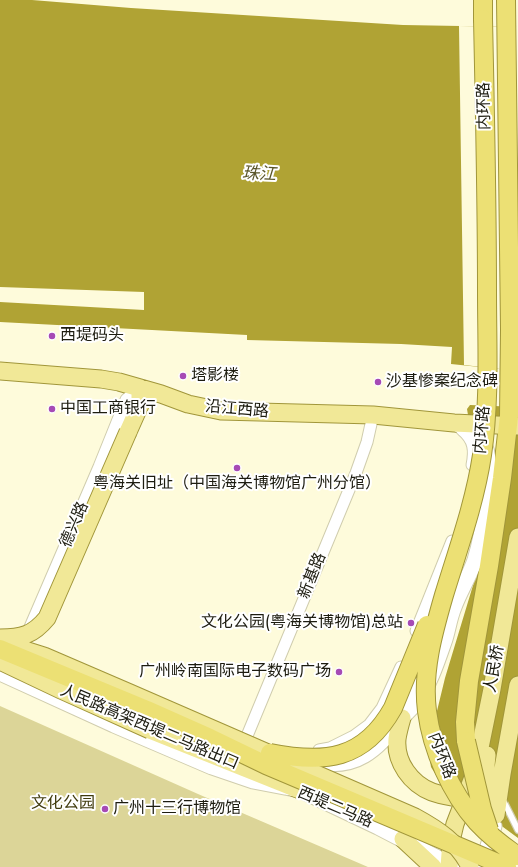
<!DOCTYPE html>
<html>
<head>
<meta charset="utf-8">
<style>
  body { margin:0 }
  canvas { display:block; background:#fefbdb }
</style>
</head>
<body>
<canvas width="518" height="867"></canvas>
<script>
const context = document.querySelector('canvas').getContext('2d');
context.lineJoin = 'round';
function fill(path, color) {
  context.fillStyle = color;
  context.fill(path, 'evenodd');
}
function stroke(path, color, width, dash) {
  context.strokeStyle = color;
  context.lineWidth = width;
  context.lineCap = dash ? 'butt' : 'round';
  context.setLineDash(dash || []);
  context.stroke(path);
}
function drawText(font, color, halo, rows, align = 'center') {
  context.font = font + ' Jost,"Noto Sans SC",sans-serif';
  context.lineWidth = 4;
  context.setLineDash([]);
  context.textBaseline = 'middle';
  context.strokeStyle = halo;
  context.fillStyle = color;
  for (const [text, x, y, turn = 0] of rows) {
    context.save();
    context.translate(x, y);
    context.rotate((+turn || 0) * Math.PI / 180);
    context.textAlign = isNaN(turn) ? turn : align;
    if (halo) context.strokeText(text, 0, 0);
    context.fillText(text, 0, 0);
    context.restore();
  }
}
fill(new Path2D(`
  M0,706L198,794L368,867H0Z`), '#dcd598');
fill(new Path2D(`
  M0,0H32L131,8L403,25L518,27V371L451,364L452,347L401,344L247,340V335L0,322Z
  M470,405L518,407V838L439,780L431,767L428,748L445,678L484,549L499,434L489,421L468,415L467,409Z`), '#b0a334');
fill(new Path2D(`
  M459,26L518,27V371L464,365Z
  M0,287L144,292V310L0,302Z`), '#fefbdb');
const service = new Path2D(`
  M503,800L518,830`);
const minor = new Path2D(`
  M462,430C474,440 475,450 472,465
  M416,631L452,541
  M247,736L356,473L367,442L373,415
  M319,750L330,748L354,736L369,725L382,708L401,667`);
const tertiary = new Path2D(`
  M29,632L100,467L127,400L140,388`);
const secondary = new Path2D(`
  M0,673L114,725L212,767L253,781L300,790L378,827L455,867
  M403,713L423,657
  M316,762C357,770 376,750 400,721C405,713 413,708 418,700C430,684 437,662 444,642C448,631 449,619 454,607C460,591 469,577 475,560C482,537 495,468 485,447C480,434 466,429 455,423
  M477,867L486,853L494,826`);
const primary = new Path2D(`
  M0,371L101,379L119,382L161,394L188,404L221,411L373,415L454,423L518,426
  M128,432L140,405V388
  M402,718C400,725 398,732 397,739C395,762 411,784 432,792C443,796 454,797 465,800
  M150,730L300,790
  M487,755C484,780 487,792 493,816
  M496,815L502,774L518,685
  M403,839L433,867
  M449,867L451,841L455,824L475,772L492,689L518,537`);
const trunk = new Path2D(`
  M483,0V19
  M466,741L465,722L469,681L489,566L502,478L509,416L510,330L506,0`);
stroke(service, '#d0cdae', 8);
stroke(minor, '#d0cdae', 13);
stroke(tertiary, '#d0cdae', 15);
stroke(secondary, '#d0cdae', 17);
stroke(primary, '#a1963a', 19);
stroke(trunk, '#a1963a', 20);
stroke(service, '#fff', 5.5);
stroke(minor, '#fff', 11);
stroke(tertiary, '#fff', 13);
stroke(secondary, '#fff', 15);
stroke(primary, '#f1e897', 17);
stroke(trunk, '#ece074', 18);
const primaryBridge = new Path2D(`
  M0,638C22,638 33,635 47,618L128,432
  M6,644L44,656L130,693L415,817C437,829 459,843 470,867
  M0,661L61,690L150,730`);
const trunkBridge = new Path2D(`
  M483,19C485,110 487,201 487,292C487,346 490,401 482,455C475,502 458,549 444,595C433,633 422,672 427,711C432,750 451,793 477,822C489,835 503,846 518,856
  M0,649L147,710L210,738L266,765L507,867
  M466,741L482,809L489,830
  M270,753C324,764 364,760 393,708L427,625`);
stroke(primaryBridge, '#a1963a', 19, []);
stroke(trunkBridge, '#a1963a', 20, []);
stroke(primaryBridge, '#f1e897', 17);
stroke(trunkBridge, '#ece074', 18);
for (const [x, y, r, color] of [
  [52,336,4,"#a64ab5"],
  [183,376,4,"#a64ab5"],
  [378,382,4,"#a64ab5"],
  [52,409,4,"#a64ab5"],
  [237,468,4,"#a64ab5"],
  [411,623,4,"#a64ab5"],
  [339,672,4,"#a64ab5"],
  [105,809,4,"#a64ab5"]
]) {
  const dot = new Path2D();
  dot.arc(x, y, r, 0, 2 * Math.PI);
  context.fillStyle = color;
  context.fill(dot);
  stroke(dot, '#fff', 1.5);
}
drawText('16px', '#1d1c10', '#fff', [
  ["内环路",485,106,-91],
  ["沿江西路",237,410,5],
  ["内环路",483,430,-85],
  ["德兴路",75,525,-67],
  ["新基路",313,576,-68],
  ["人民桥",495,669,-80],
  ["人民路高架西堤二马路出口",149,728,23],
  ["内环路",441,756,69],
  ["西堤二马路",335,808,23]
]);
drawText('16px', '#1d1c10', '#fff', [
  ["西堤码头",60,336],
  ["塔影楼",191,376],
  ["沙基惨案纪念碑",386,382],
  ["中国工商银行",60,409],
  ["粤海关旧址（中国海关博物馆广州分馆）",237,484,"center"],
  ["文化公园(粤海关博物馆)总站",403,623,"right"],
  ["广州岭南国际电子数码广场",331,672,"right"],
  ["广州十三行博物馆",113,809]
], 'left');
drawText('16px', '#403b0d', '#fff', [
  ["文化公园",63,804]
]);
drawText('italic 17px', '#5a5529', '#fff', [
  ["珠江",259,175,3]
]);
</script>
</body>
</html>
